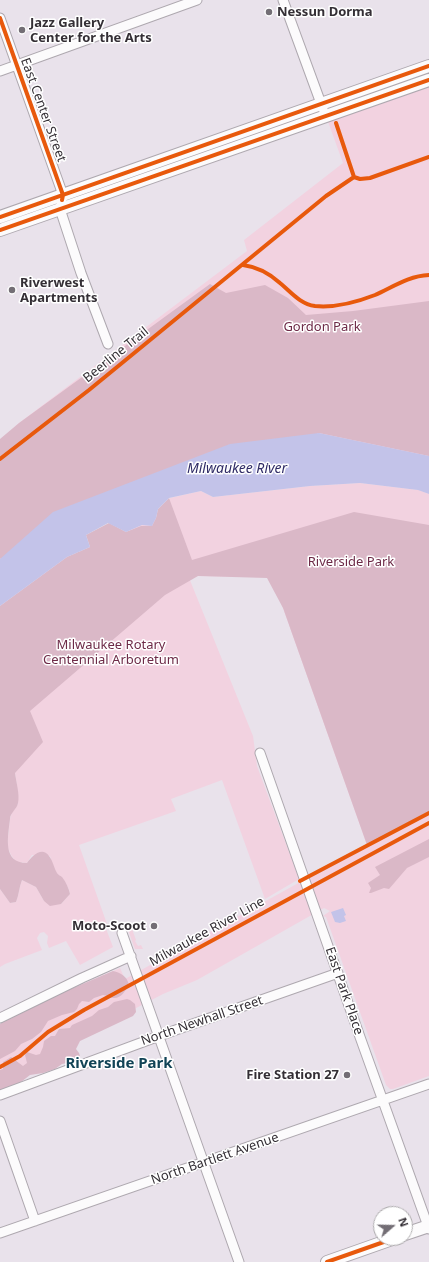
<!DOCTYPE html>
<html>
<head>
<meta charset="utf-8">
<style>
  body { margin:0 }
  #map { position:relative; width:429px; height:1262px; overflow:hidden; background:#e9e2eb; font-family:"Noto Sans",sans-serif }
  canvas { display:block }
  .north { position:absolute; left:373px; top:1206px; width:40px; height:40px; box-sizing:border-box; background:#fff; border:1px solid #aeacae; border-radius:50%; rotate:70deg; font-size:11px; font-weight:700; line-height:16px; text-align:center; color:#342f35 }
  .north::after { content:''; display:block; margin:auto; width:14px; height:18px; background:#736e75; clip-path:polygon(50% 0,100% 100%,50% 72%,0 100%) }
</style>
</head>
<body>
<div id="map">
<canvas width="429" height="1262"></canvas>
<div class="north">N</div>
</div>
<script>
const context = document.querySelector('canvas').getContext('2d');
context.lineJoin = 'round';
function fill(path, color) {
  context.fillStyle = color;
  context.fill(path, 'evenodd');
}
function stroke(path, color, width, dash) {
  context.strokeStyle = color;
  context.lineWidth = width;
  context.lineCap = dash ? 'butt' : 'round';
  context.setLineDash(dash || []);
  context.stroke(path);
}
function drawText(font, color, halo, rows, align = 'center') {
  context.font = font + ' "Noto Sans",sans-serif';
  context.lineWidth = 3;
  context.setLineDash([]);
  context.textBaseline = 'middle';
  context.strokeStyle = halo;
  context.fillStyle = color;
  for (const [text, x, y, turn = 0] of rows) {
    context.save();
    context.translate(x, y);
    context.rotate((+turn || 0) * Math.PI / 180);
    context.textAlign = isNaN(turn) ? turn : align;
    if (halo) context.strokeText(text, 0, 0);
    context.fillText(text, 0, 0);
    context.restore();
  }
}
fill(new Path2D(`
  M429,85V456L53,512L0,440L19,423L247,251L244,240L343,163L327,119Z
  M360,483L419,490L429,494V1076L393,1089H390L386,1085L326,917L323,916L330,911L324,908L197,980L163,994L77,1039L0,1088V1024L57,995L120,968L125,979L367,845L276,588L267,577L198,576L183,563L253,736L257,766L299,879L265,899L222,780L171,799L176,811L79,845L107,924L105,926L113,947L80,965L66,941L49,948L47,943L48,936L44,932L40,933L37,938L42,950L5,964L0,967V889L10,903L16,902C19,894 19,887 22,880L36,887L44,901L61,904L70,894C69,886 63,880 58,875C54,871 52,862 50,856L32,855L27,863L16,862L11,855L8,848V837L10,819L12,812L18,804L17,786L15,773L30,711L0,606L67,557L90,547L109,523L126,532L156,518L170,498L201,491L213,497L310,486Z
  M132,929L136,940L135,941L138,946L141,945L143,949H135L128,930Z`), '#f2d2e0');
fill(new Path2D(`
  M210,284L226,293L265,285L288,298L306,315L353,311L429,301V456L319,433L0,559V439L19,423Z
  M169,498L192,560L354,512L429,525V811L367,845L283,608L267,578L198,576L165,595L30,711L43,742L15,773C16,781 20,795 18,803C17,809 10,813 10,819C8,837 2,863 27,863C32,856 42,846 49,856C53,861 54,868 57,873C59,876 60,875 62,877C66,882 69,889 70,894L61,904L50,906L44,901L36,887L22,880C19,887 19,895 16,902L10,903L0,889V606L67,557L90,547L86,535L109,523L126,532L141,526H152L156,518L158,509Z
  M429,839V857L407,868L389,889L384,888L371,893H369L371,888L368,883L380,875L375,867Z
  M113,971C121,973 127,976 129,985C125,991 121,999 113,998C110,998 107,995 103,995L94,998L89,1002L82,1001L79,1004L77,1009L74,1012L62,1015L48,1021L41,1032L32,1039L21,1044L15,1051L0,1059V1024L57,995Z
  M127,999L130,1000L135,1004L136,1012L133,1016L80,1041L76,1049L79,1053L80,1056L77,1061L69,1064L67,1063L62,1064L55,1069L43,1073L30,1075L21,1082L0,1092V1070L3,1069V1062L11,1057L23,1066L27,1063L25,1055L27,1052L36,1055L40,1054L43,1047L44,1041L51,1036H55L59,1029L70,1028L72,1025L92,1016L99,1010L108,1007L114,1002Z`), '#dab8c7');
fill(new Path2D(`
  M319,433L429,456V494L418,490L360,483L310,486L213,497L201,491L169,498L158,509L156,518L152,526L142,525L126,532L108,523L86,535L90,547L67,557L0,606V559L53,512L230,444Z
  M343,908L346,915L344,916L346,921L340,923L335,922L331,912Z`), '#c3c3e9');
const minor = new Path2D(`
  M283,0L323,109
  M0,18L63,195L60,209L81,273L108,344
  M0,71L197,0
  M260,753L360,1037L429,1229
  M122,933L239,1262
  M0,1018L82,978L131,956
  M0,1095L170,1032L338,973
  M0,1121L35,1221
  M0,1233L429,1084`);
const major = new Path2D(`
  M0,217L429,66
  M0,230L429,80
  M405,1234L429,1226
  M327,1262L395,1238`);
stroke(minor, '#aea8af', 11);
stroke(major, '#aea8af', 14);
stroke(minor, '#fcfbfc', 9);
stroke(major, '#fcfbfc', 12);
stroke(new Path2D(`
  M0,18L63,195L62,200
  M336,123L354,177
  M354,177L360,179L370,178L429,157
  M0,217L429,66
  M0,230L429,80
  M243,265C258,267 269,273 280,283C291,292 300,304 315,306C335,308 357,302 375,295C393,287 408,276 429,275
  M0,459L89,390L326,196L354,177
  M300,881L429,813
  M0,1067L20,1056L48,1032L84,1010L429,823
  M327,1262L395,1238`), '#e8590c', 4);
for (const [x, y, r, color] of [
  [269,12,4,"#736e75"],
  [22,30,4,"#736e75"],
  [12,290,4,"#736e75"],
  [154,926,4,"#736e75"],
  [347,1075,4,"#736e75"]
]) {
  const dot = new Path2D();
  dot.arc(x, y, r, 0, 2 * Math.PI);
  context.fillStyle = color;
  context.fill(dot);
  stroke(dot, '#fff', 1.5);
}
drawText('bold 13px', '#342f35', '#fff', [
  ["Nessun Dorma",277,12],
  ["Jazz Gallery",30,23],
  ["Center for the Arts",30,38],
  ["Riverwest",20,283],
  ["Apartments",20,298],
  ["Moto-Scoot",146,926,"right"],
  ["Fire Station 27",339,1075,"right"]
], 'left');
drawText('13px', '#342f35', '#fff', [
  ["East Center Street",43,110,70],
  ["Beerline Trail",116,355,-39],
  ["Milwaukee River Line",207,932,-29],
  ["East Park Place",344,991,71],
  ["North Newhall Street",202,1021,-19],
  ["North Bartlett Avenue",215,1159,-19]
]);
drawText('13px', '#6d2a47', '#fff', [
  ["Gordon Park",322,327],
  ["Riverside Park",351,562],
  ["Milwaukee Rotary",111,645],
  ["Centennial Arboretum",111,660]
]);
drawText('italic 14px', '#2e2a65', '#fff', [
  ["Milwaukee River",237,469]
]);
drawText('bold 15px', '#114356', '#fff', [
  ["Riverside Park",119,1064]
]);
</script>
</body>
</html>
